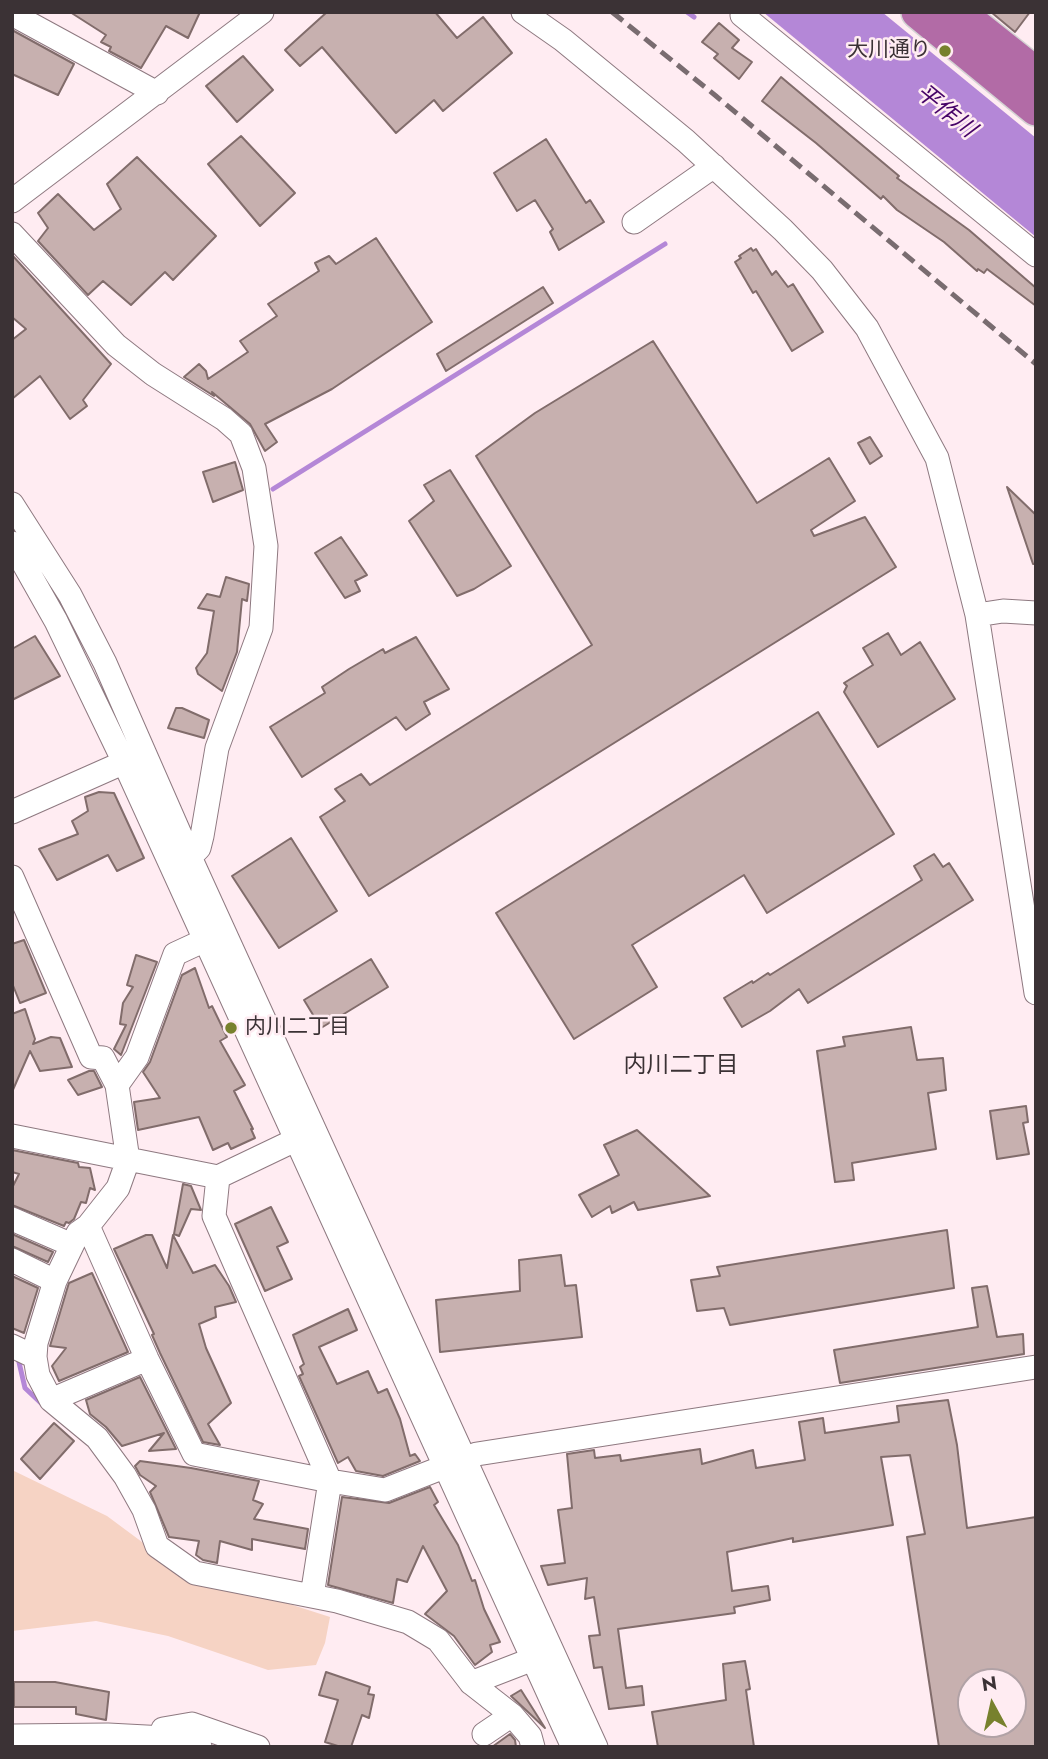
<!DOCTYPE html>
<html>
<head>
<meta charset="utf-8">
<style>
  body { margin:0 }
  #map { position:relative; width:1048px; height:1759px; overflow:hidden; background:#ffecf2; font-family:Jost,sans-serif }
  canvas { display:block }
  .frame { position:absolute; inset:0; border:14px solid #3b3235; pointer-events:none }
  .north { position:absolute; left:957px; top:1668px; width:70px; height:70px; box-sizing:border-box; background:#ffecf2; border:2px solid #b1a2a6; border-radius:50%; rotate:352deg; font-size:19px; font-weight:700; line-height:28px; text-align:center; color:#3b3235 }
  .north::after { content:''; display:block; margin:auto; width:24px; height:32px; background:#77812d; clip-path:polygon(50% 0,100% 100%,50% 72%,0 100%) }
</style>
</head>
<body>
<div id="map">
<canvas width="1048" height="1759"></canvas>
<div class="frame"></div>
<div class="north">N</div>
</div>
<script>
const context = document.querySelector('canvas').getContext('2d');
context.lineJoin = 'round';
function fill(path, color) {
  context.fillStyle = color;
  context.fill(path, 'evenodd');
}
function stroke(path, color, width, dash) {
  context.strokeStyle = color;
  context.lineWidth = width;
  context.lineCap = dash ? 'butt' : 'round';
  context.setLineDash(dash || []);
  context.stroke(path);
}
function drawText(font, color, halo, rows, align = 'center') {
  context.font = font + ' Jost,"Noto Sans JP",sans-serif';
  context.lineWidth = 5;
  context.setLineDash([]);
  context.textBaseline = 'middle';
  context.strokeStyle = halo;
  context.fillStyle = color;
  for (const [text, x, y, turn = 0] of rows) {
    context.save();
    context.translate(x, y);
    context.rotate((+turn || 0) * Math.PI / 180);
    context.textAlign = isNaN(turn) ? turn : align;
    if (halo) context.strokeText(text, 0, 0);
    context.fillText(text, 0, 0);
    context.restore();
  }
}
fill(new Path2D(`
  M12,1470L107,1516L177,1568L330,1617L325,1643L316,1665L268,1670L168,1636L96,1621L12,1631Z`), '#f6d3c4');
fill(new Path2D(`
  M763,12H882L1036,138V237Z`), '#b487d7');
stroke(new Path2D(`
  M687,12L694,17
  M273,489L665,244
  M18,1358L25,1388L43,1405`), '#b487d7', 5);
const building = new Path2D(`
  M70,12H200L188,38L166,26L141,68L109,51L111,47L101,42L106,35Z
  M327,12H435L457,38L483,17L512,53L443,111L434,100L396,133L322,47L300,66L285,50Z
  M991,12H1030L1015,32Z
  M719,23L739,40L732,48L752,62L739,79L714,58L718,54L702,42Z
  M12,30L74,64L58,95L12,74Z
  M243,56L273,90L237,122L206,86Z
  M781,77L899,176L897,178L969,230L1036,288V306L987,269L984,273L978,269L977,271L944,242L897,210L883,196L881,199L816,143L762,101Z
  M241,136L295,193L260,226L208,164Z
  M546,139L586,203L590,200L604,222L559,250L550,232L553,229L535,200L517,211L494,173Z
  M137,157L216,236L173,280L165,272L131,305L103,281L88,295L38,241L48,228L38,213L58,194L94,230L121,209L107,184Z
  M376,238L432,322L332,389L265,424L277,442L265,451L250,424L212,392L214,396L184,377L199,364L206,371L208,379L248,352L240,341L277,316L268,304L319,271L315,263L329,256L336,264Z
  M751,248L753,251L756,249L772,275L776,271L788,287L793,284L823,332L792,351L756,291L753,293L735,262L741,258L739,256Z
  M12,255L111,364L83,400L87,406L70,419L40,376L12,399V340L26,329L12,317Z
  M543,287L553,303L446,371L437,354Z
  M653,341L757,503L829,458L855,501L811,530L814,536L865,517L896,567L369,896L320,817L345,801L335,789L361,774L370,785L592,645L476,456L535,413Z
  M870,437L882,456L870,464L858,443Z
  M235,462L243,490L213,502L203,472Z
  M450,470L511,566L474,589L457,596L409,521L434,501L424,485Z
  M1007,487L1036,515V564H1033Z
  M341,537L367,575L355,581L360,591L345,598L315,553Z
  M226,577L249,584L247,601L242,599L237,652L222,691L198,674L196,668L207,653L214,611L198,608L207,594L220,597Z
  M888,633L901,655L920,642L955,699L878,747L844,692L847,686L844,683L873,665L863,648Z
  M35,636L60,676L12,700V649Z
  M416,637L449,689L424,702L430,714L406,730L396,717L302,777L270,727L325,693L322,687L349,669L383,649L385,653Z
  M176,708H182L209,720L204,738L168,728Z
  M818,712L894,834L767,913L744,875L632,945L657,987L574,1039L496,913Z
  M99,792L114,793L144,858L117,871L108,855L57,880L39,849L78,834L72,821L88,811L85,797Z
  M291,838L337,911L279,948L232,876Z
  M934,854L943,867L949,863L973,900L808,1003L799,989L770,1011L742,1027L724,998L752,981L753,983L768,973L770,975L922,880L914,866Z
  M24,940L46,993L20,1003L12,983V944Z
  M136,955L157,962L121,1055L114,1049L126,1025L120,1024L123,1003L133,987L127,985Z
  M371,959L388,987L321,1028L304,1000Z
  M195,968L209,1008L212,1006L227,1037L220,1041L245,1085L234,1091L253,1129H251L255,1138L231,1149L228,1143L213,1150L199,1117L138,1130L134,1102L160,1098L143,1072L150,1062L182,975Z
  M25,1009L35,1039L33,1044L51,1037L60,1038L72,1067L40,1071L30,1051L12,1092V1014Z
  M911,1027L917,1060L943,1058L946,1090L928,1093L936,1149L852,1163L854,1180L835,1182L817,1051L845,1046L843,1037Z
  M89,1071H94L102,1087L78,1095L68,1080Z
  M1026,1106L1028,1122L1023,1123L1029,1154L997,1159L990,1111Z
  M637,1130L710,1196L638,1210L634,1202L612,1213L610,1206L592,1217L579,1195L619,1175L604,1145Z
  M12,1150L78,1163L79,1167L90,1168L95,1190L90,1188L86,1203L81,1202L74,1219L69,1223L66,1222L64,1226L12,1205V1188L19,1174L12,1172Z
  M183,1184L191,1186L201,1210L191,1209L179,1236L174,1234Z
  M271,1207L288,1242L277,1247L292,1279L265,1291L235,1224Z
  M947,1230L954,1288L730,1325L724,1308L697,1311L691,1280L720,1276L717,1267Z
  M12,1234L53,1252L48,1262L12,1246Z
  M146,1235H152L167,1268L173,1235L193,1273L215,1265L229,1286L236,1302L215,1307L216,1317L199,1324L206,1348L231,1403L208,1424L220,1445L203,1442L160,1353L152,1335L154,1334L114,1249Z
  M561,1255L565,1286L576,1285L582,1337L440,1352L436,1300L520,1291L519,1260Z
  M92,1273L128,1352L59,1381L52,1366L66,1348L50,1346L68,1286L69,1283Z
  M12,1276L38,1288L24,1333L12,1328Z
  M987,1286L997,1337L1023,1334L1024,1354L840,1383L834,1350L978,1327L972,1288Z
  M348,1309L357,1330L319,1347L337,1384L368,1371L378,1393L387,1389L400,1419L410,1456L415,1454L420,1461L383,1476L356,1471L348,1457L338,1463L299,1376L303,1374L300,1367L304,1364L293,1335Z
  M140,1377L176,1449L149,1451L164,1433L122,1446L106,1427L90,1414L86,1400Z
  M948,1400L957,1445L967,1528L1036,1517V1747H939L907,1537L925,1534L910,1455L881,1457L893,1525L793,1542V1538L727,1552L732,1591L768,1586L770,1600L734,1607L735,1613L618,1629L626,1688L642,1686L644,1705L609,1709L602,1667L594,1668L589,1636L600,1635L594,1597L585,1599L587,1578L548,1585L541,1566L565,1563L558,1510L572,1508L567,1454L594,1450L595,1458L620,1455L621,1461L700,1449L702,1464L753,1450L756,1468L805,1460L799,1422L823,1418L825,1433L899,1422L897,1406ZM971,1682H1013V1724H971Z
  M54,1423L74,1441L40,1479L21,1459Z
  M140,1461L191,1468L259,1481L253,1500L263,1504L254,1519L308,1529L305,1549L252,1539V1550L220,1541L217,1563L203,1560L196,1555L199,1541L169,1537L150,1492L156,1486L140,1475L135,1466Z
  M430,1487L438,1502L434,1505L458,1545L472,1581L475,1580L484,1609L500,1642L490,1645L492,1652L475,1665L454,1636L425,1614L447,1591L423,1546L407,1582L397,1579L393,1603L328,1585L342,1497L389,1503Z
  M745,1661L750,1689L746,1690L754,1747H658L652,1712L726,1700L723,1664Z
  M326,1672L370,1687L368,1694L374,1695L369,1718L362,1715L351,1747H341L325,1742L338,1700L319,1695Z
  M14,1682H55L109,1692L106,1720L76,1714V1707H14Z
  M521,1690L545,1728L511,1696Z
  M510,1734L515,1740L516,1747H492Z`);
fill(building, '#c7b0af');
stroke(building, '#816c6b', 2);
const minor = new Path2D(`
  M523,12L563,40L686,141L783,230L822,270L867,328L937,458L977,615L1036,993
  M12,14L157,93
  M742,15L1036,255
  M12,201L262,12
  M634,222L714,166
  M12,234L116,345L153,374L224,419L241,434L254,468L266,546L261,628L217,748L202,836L199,848L190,857
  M12,504L70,595L105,663L190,857L596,1747
  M12,543L56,621L124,762L573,1747
  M977,615L1003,611L1036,613
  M12,812L136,757
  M12,877L91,1057L103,1058L117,1085L128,1160L118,1188L88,1226L78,1233L55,1281L36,1343L35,1357L38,1375L51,1400L97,1438L125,1476L144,1510L157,1546L195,1573L337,1601L408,1622L438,1640L471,1683L512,1715L530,1736L533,1747
  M117,1085L137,1057L175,954L216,935
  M12,1136L218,1177L310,1133
  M218,1177L214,1216L330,1481L312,1596
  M12,1219L72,1245
  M88,1226L147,1359L194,1454L330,1481L385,1490L477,1454L1036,1367
  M12,1260L55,1281
  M12,1346L35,1357
  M51,1400L147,1359
  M471,1683L546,1654
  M162,1732L163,1729L192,1724L258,1747
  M484,1734L512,1715
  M12,1736L108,1735L184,1739L200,1747`);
const highway = new Path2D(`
  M918,12L1036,109
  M958,12L1036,74`);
stroke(minor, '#8e7980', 25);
stroke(highway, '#d4d2d3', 36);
stroke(minor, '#fff', 23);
stroke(highway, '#b26ba6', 33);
stroke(new Path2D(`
  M612,12L716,96L1036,364`), '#796c70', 5, [14, 7]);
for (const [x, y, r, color] of [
  [945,51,7,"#77812d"],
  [231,1028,7,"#77812d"]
]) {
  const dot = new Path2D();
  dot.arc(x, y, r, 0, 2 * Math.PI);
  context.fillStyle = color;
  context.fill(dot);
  stroke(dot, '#ffecf2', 2.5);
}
drawText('21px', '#3b3235', '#ffecf2', [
  ["大川通り",931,51],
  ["内川二丁目",245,1028,"left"]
], 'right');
drawText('italic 23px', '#470468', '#ffecf2', [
  ["平作川",945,112,39]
]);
drawText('23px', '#3b3235', '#ffecf2', [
  ["内川二丁目",681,1066]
]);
</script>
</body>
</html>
